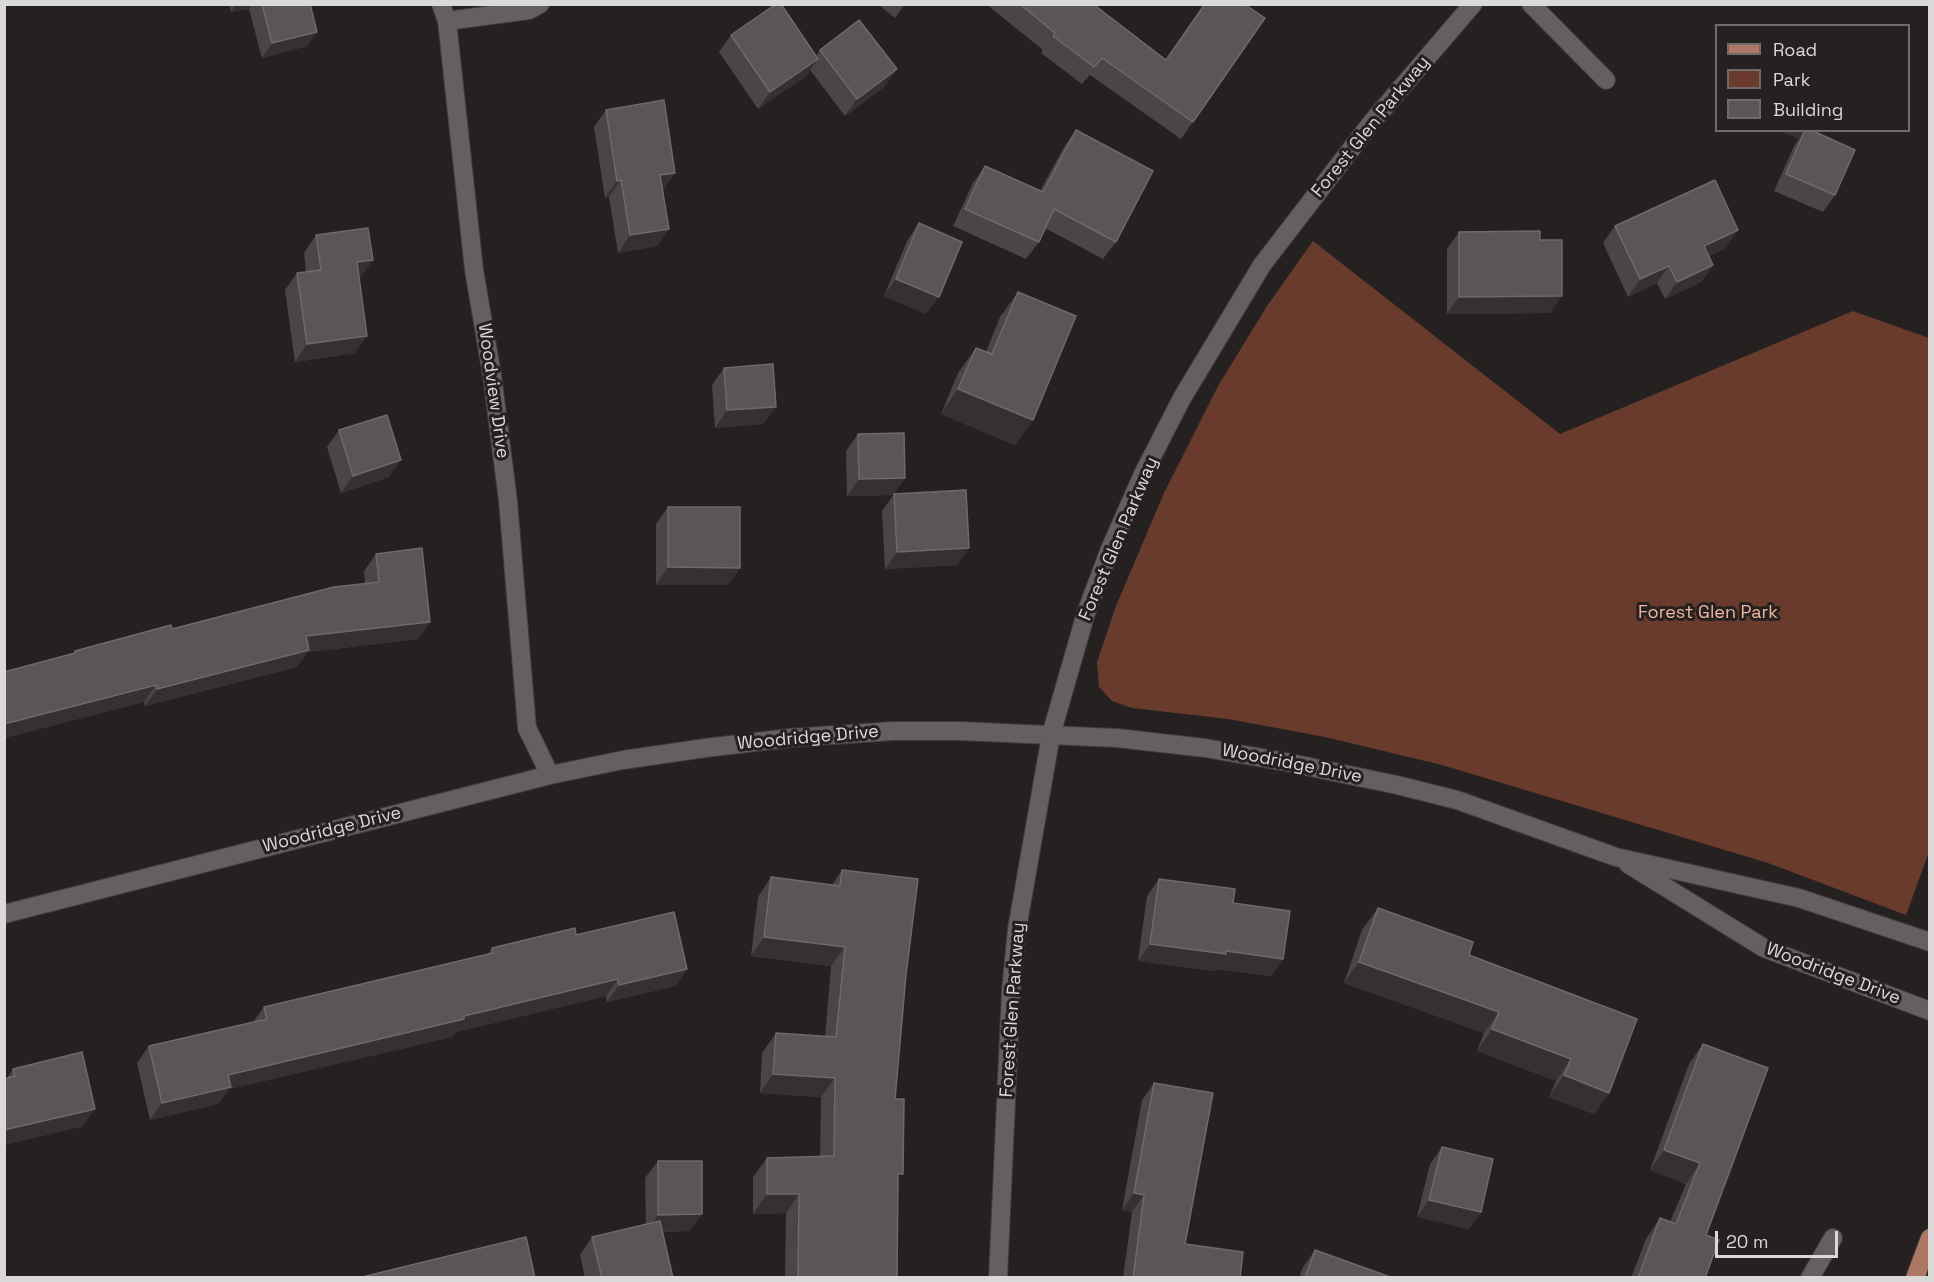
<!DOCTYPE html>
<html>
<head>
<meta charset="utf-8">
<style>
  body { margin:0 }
  #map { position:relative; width:1934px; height:1282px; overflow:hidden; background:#252120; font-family:"Space Grotesk",sans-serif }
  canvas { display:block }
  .frame { position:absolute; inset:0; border:6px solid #dbd9d8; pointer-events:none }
  .legend { position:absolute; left:1715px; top:24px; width:195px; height:108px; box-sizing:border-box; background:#252120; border:2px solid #6e6b6a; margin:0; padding:8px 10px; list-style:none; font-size:18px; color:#dbd9d8 }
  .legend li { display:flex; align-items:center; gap:12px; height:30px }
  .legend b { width:30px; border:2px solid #6e6b6a }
  .scale { position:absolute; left:1715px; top:1231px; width:123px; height:27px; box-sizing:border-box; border:3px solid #dbd9d8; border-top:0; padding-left:8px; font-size:18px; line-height:21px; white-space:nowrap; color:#dbd9d8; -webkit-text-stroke:4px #252120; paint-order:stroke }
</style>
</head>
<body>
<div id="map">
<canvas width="1934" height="1282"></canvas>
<div class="frame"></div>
<ul class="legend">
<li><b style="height:8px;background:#ad7766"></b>Road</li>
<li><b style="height:16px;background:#693b2d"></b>Park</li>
<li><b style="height:16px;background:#5a5655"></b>Building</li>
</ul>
<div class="scale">20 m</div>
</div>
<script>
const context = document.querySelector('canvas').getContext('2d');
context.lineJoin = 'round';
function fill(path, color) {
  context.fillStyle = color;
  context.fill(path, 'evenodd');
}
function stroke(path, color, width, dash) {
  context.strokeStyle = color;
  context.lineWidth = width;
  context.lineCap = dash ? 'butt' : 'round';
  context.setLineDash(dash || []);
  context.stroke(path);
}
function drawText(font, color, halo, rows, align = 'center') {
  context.font = font + ' "Space Grotesk",sans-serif';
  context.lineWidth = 6;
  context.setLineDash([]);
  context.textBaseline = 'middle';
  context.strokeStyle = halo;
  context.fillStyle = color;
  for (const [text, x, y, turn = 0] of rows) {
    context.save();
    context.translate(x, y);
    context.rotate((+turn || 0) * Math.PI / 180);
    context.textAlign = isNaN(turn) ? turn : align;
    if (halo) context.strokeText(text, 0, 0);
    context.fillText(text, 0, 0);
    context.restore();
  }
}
fill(new Path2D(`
  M1313,241L1560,434L1853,311L1929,338L1930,849L1906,915L1768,863L1442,765L1325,737L1228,719L1132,708L1112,701L1099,687L1097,662L1116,606L1164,493L1218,386L1267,306Z`), '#693b2d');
const minor = new Path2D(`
  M441,4L447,21L474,270L492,375L508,501L527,728L550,775
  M1531,4L1606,80
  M447,21L529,10L540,4
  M1628,864L1764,948L1930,1011
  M4,914L550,775L623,760L705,748L789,738L893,731H960L1117,738L1205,748L1286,762L1397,785L1457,800L1616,857L1799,898L1930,942
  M998,1278L1011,991L1017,929L1051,735L1086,613L1110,549L1143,474L1182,398L1262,265L1372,122L1473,4
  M1810,1278L1833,1238`);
const major = new Path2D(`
  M1915,1278L1930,1238`);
stroke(minor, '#3f3c3b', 20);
stroke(major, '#3f3c3b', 20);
stroke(minor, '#64605f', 18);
stroke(major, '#ad7766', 18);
fill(new Path2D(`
  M229,4H310L317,32L307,46L262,58L249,9L231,12Z
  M878,4H905L895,18Z
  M986,4H1093L1166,60L1265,18L1181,139L1090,75L1082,84L1041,53L1043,50Z
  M731,35L816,56L820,50L885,86L845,116L810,70L806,76L758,109L719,52Z
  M606,110L675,173L663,190L669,229L657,246L618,253L609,197L605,198L594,127Z
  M1076,130L1116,242L1103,259L1045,228L1039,242L1026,259L953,226L973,183L985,166L1040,191L1064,147Z
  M1779,130H1819L1817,133L1835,195L1823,212L1774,191L1794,146L1799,139Z
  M919,223L926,314L884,296L907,241Z
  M1615,226L1726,248L1709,256L1713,265L1701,282L1665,299L1657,283L1628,297L1603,243Z
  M1459,232L1540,240L1550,313L1447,314V249Z
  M316,235L360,278H359L355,353L295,362L285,290L297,273L306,272L304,253Z
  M1018,292L1033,420L1015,445L941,414L958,373L976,348L986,352L1000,317Z
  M724,368L776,407L763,424L715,428L712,385Z
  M339,430L389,477L341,493L327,447Z
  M858,434L905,478L893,495L847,496L846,451Z
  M894,494L969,548L957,565L885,569L882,511Z
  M668,507L740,568L728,585H656V524Z
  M376,554L430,622L418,639L308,652L297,667L145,706L144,702L4,738V672L73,654L75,651L365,584L364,571Z
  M842,870L906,975L895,1099L898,1181L897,1278H785L786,1213L753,1214V1177L767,1158L820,1157L821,1097L760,1093L762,1053L776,1033L825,1037L831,966L751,956L758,897L771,877L832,885Z
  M1159,879L1233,903L1283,959L1271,976L1216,969L1214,971L1138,961L1147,896Z
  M1378,908L1469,955L1609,1093L1594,1114L1549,1097L1556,1081L1477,1051L1484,1033L1344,983L1362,930Z
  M576,935L687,969L675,986L607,1002L606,996L456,1032L452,1037L229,1089L218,1104L150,1120L137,1063L149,1046L253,1022L264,1007L488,954L492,948Z
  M1703,1044L1705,1278H1631L1646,1239L1660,1218L1670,1222L1686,1184L1650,1170L1689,1064Z
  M13,1069L83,1126L4,1145V1079L7,1078Z
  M1154,1083L1185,1244L1240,1278H1123L1132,1212L1122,1210L1142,1100Z
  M1442,1147L1481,1212L1469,1229L1417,1217L1430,1164Z
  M658,1161L690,1231L663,1232L673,1278H585L580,1255L592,1237L646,1224L645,1178Z
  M1315,1250L1393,1278H1299L1303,1267Z`), '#4a4645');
fill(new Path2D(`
  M236,4H252L249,9L231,12Z
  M317,32L307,46L262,58L272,43Z
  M818,59L806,76L758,109L770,92Z
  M897,69L885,86L845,116L857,99Z
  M1779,130H1805L1799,139Z
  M675,173L663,190L648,193L660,175Z
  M621,180L609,197L605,198L617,181Z
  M669,229L657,246L618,253L630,235Z
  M1738,230L1726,248L1692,263L1704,246Z
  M373,260L360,278L345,280L357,262Z
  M1713,265L1701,282L1665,299L1677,282Z
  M1669,266L1657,283L1628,297L1640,279Z
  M896,279L939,297L926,314L884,296Z
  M1562,296L1550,313L1447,314L1459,297Z
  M367,336L355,353L295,362L307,344Z
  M958,389L1033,420L1015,445L941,414Z
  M776,407L763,424L715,428L727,410Z
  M401,460L389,477L341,493L353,476Z
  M905,478L893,495L847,496L859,479Z
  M969,548L957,565L885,569L897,552Z
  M668,567L740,568L728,585H656Z
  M430,622L418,639L308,652L297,667L145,706L157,689L306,636Z
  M156,685L144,702L4,738V724Z
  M764,937L845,947L831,966L751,956Z
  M1150,944L1226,951L1283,959L1271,976L1216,969L1214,971L1138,961Z
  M1359,962L1499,1012L1484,1033L1344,983Z
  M687,969L675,986L607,1002L619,985Z
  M618,979L606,996L456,1032L452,1037L229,1089L218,1104L150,1120L162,1103L228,1075L464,1016Z
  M1492,1029L1571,1059L1556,1081L1477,1051Z
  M773,1074L835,1078L821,1097L760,1093Z
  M1564,1075L1609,1093L1594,1114L1549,1097Z
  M95,1109L83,1126L4,1145V1130Z
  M1664,1150L1700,1163L1686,1184L1650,1170Z
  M1134,1193L1144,1195L1132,1212L1122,1210Z
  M767,1194H799L786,1213L753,1214Z
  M1429,1200L1481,1212L1469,1229L1417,1217Z
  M702,1214L690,1231L646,1232L658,1215Z`), '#353130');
const building = new Path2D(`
  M262,4H310L317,32L272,43Z
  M776,4H781L818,59L770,92L731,35Z
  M1020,4H1093L1166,60L1205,4H1244L1265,18L1193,122L1102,58L1094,67L1053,36L1055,33Z
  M859,20L897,69L857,99L820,50Z
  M664,100L675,173L660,175L669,229L630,235L621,180L617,181L606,110Z
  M1076,130L1153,171L1116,242L1054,209L1039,242L965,209L985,166L1043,192Z
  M1805,130H1811L1855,150L1835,195L1786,174Z
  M1715,180L1738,230L1704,246L1713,265L1677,282L1669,266L1640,279L1615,226Z
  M919,223L962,242L939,297L896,279Z
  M368,228L373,260L357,262L367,336L307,344L297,273L321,270L316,235Z
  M1540,231V240H1562V296L1459,297V232Z
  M1018,292L1076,316L1033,420L958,389L976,348L992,354Z
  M773,364L776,407L727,410L724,368Z
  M387,415L401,460L353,476L339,430Z
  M904,433L905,478L859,479L858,434Z
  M966,490L969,548L897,552L894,494Z
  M668,507H740V568L668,567Z
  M422,548L430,622L306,636L309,650L157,689L156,685L4,724V672L75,653V651L171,625L172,629L334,587L379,582L376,554Z
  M842,870L918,879L906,975L895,1099H904L903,1174H898L897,1278H798L799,1194H767V1158L834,1156L835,1078L773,1074L776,1033L836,1037L845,947L764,937L771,877L840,886Z
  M1159,879L1235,889L1233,903L1290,911L1283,959L1226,951V954L1150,944Z
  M1378,908L1473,942L1469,955L1637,1019L1609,1093L1564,1075L1571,1059L1492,1029L1499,1012L1359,962Z
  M674,912L687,969L619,985L618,979L464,1016V1019L228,1075L231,1087L162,1103L149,1046L267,1019L264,1007L493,953L492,948L575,928L576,935Z
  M1703,1044L1768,1068L1706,1235L1719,1240L1705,1278H1638L1660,1218L1676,1224L1700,1163L1664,1150Z
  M82,1052L95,1109L4,1130V1079L15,1076L13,1069Z
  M1154,1083L1213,1093L1185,1244L1243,1252L1240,1278H1133L1144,1195L1134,1193Z
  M1442,1147L1493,1159L1481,1212L1429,1200Z
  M658,1161H702V1214L658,1215Z
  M660,1221L673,1278H602L592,1237Z
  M526,1237L535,1278H358Z
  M1315,1250L1393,1278H1305Z`);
fill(building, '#5a5655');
stroke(building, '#6e6a69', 1.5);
drawText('18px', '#dbd9d8', '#252120', [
  ["Forest Glen Parkway",1371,127,-51],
  ["Woodview Drive",493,391,82],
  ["Forest Glen Parkway",1119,539,-67],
  ["Woodridge Drive",808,738,-5],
  ["Woodridge Drive",1292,764,11],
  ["Woodridge Drive",332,830,-14],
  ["Woodridge Drive",1833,974,21],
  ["Forest Glen Parkway",1013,1010,-86]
]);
drawText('18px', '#f4b4a0', '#252120', [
  ["Forest Glen Park",1708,613]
]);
</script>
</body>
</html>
